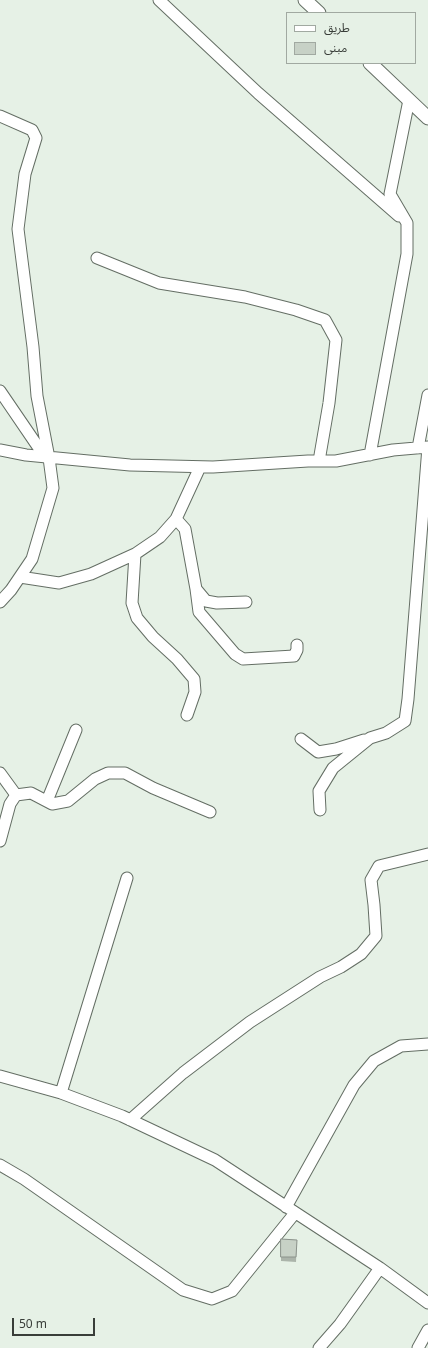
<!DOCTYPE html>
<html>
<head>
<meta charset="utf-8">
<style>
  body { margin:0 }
  #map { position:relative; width:428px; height:1348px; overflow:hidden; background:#e6f1e6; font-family:Georgia,"Noto Sans Arabic",serif }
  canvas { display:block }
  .legend { position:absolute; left:286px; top:12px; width:130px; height:52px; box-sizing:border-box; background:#e6f1e6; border:1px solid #a1a9a1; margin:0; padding:5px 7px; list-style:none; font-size:12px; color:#393e39 }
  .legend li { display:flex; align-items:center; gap:8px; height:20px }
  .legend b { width:20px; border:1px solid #a1a9a1 }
  .scale { position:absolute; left:12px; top:1318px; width:83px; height:18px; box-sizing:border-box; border:2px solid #393e39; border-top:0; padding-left:5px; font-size:12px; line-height:14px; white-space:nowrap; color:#393e39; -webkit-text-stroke:3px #e6f1e6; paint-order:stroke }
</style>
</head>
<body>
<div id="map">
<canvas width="428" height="1348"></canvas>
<ul class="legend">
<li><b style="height:5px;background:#fff"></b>طريق</li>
<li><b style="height:11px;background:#c7d1c6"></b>مبنى</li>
</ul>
<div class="scale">50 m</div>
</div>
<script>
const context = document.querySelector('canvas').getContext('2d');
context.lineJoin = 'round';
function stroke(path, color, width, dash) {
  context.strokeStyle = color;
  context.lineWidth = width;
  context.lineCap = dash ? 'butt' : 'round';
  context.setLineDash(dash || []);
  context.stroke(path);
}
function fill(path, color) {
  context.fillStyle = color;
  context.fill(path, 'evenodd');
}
const minor = new Path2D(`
  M159,0L258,93L399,216
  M0,116L32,130L36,138L25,174L18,229L33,347L37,396L49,458L53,488L32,559L11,590L0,602
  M97,258L159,283L245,297L296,310L325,320L336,340L329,403L319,461
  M0,391L45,457
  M418,448L428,395
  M0,450L26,455L130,465L213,467L308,461H336L393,450L428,447L408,699L405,721L386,733L370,738L333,768L319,791L320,810
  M370,455L407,254V223L390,194L409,100
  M176,519L185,529L196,589L199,612L235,654L243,659L294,656L297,650V645
  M135,554L132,603L137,618L153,637L177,659L194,679L195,692L187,715
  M20,577L59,583L91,574L135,554L160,537L176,519L200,467
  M196,589L206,601L217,603L246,602
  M301,739L318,752L336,749L364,740
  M0,773L16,795
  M47,801L76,730
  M0,841L10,804L16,795L31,793L52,804L68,801L95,779L108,773H125L153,788L210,812
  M0,1076L61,1093L122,1116L215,1160L380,1268L428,1303
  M61,1093L127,878
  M130,1120L183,1073L250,1022L320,977L341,967L361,954L376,936L374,905L371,880L379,866L428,854
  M0,1165L24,1179L183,1290L212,1299L232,1291L295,1213
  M286,1207L354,1085L374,1061L401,1046L428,1044
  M319,1348L340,1324L380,1268
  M418,1348L428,1330`);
const tertiary = new Path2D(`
  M305,0L319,13
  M370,63L428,118`);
stroke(minor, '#646e64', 13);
stroke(tertiary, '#646e64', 15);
stroke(minor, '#fff', 11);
stroke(tertiary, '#fff', 13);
fill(new Path2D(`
  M281,1239L297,1240L296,1262L281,1261Z`), '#abb4aa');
const building = new Path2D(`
  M281,1239L297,1240L296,1257H281Z`);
fill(building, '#c7d1c6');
stroke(building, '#8b928b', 1);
</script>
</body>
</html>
